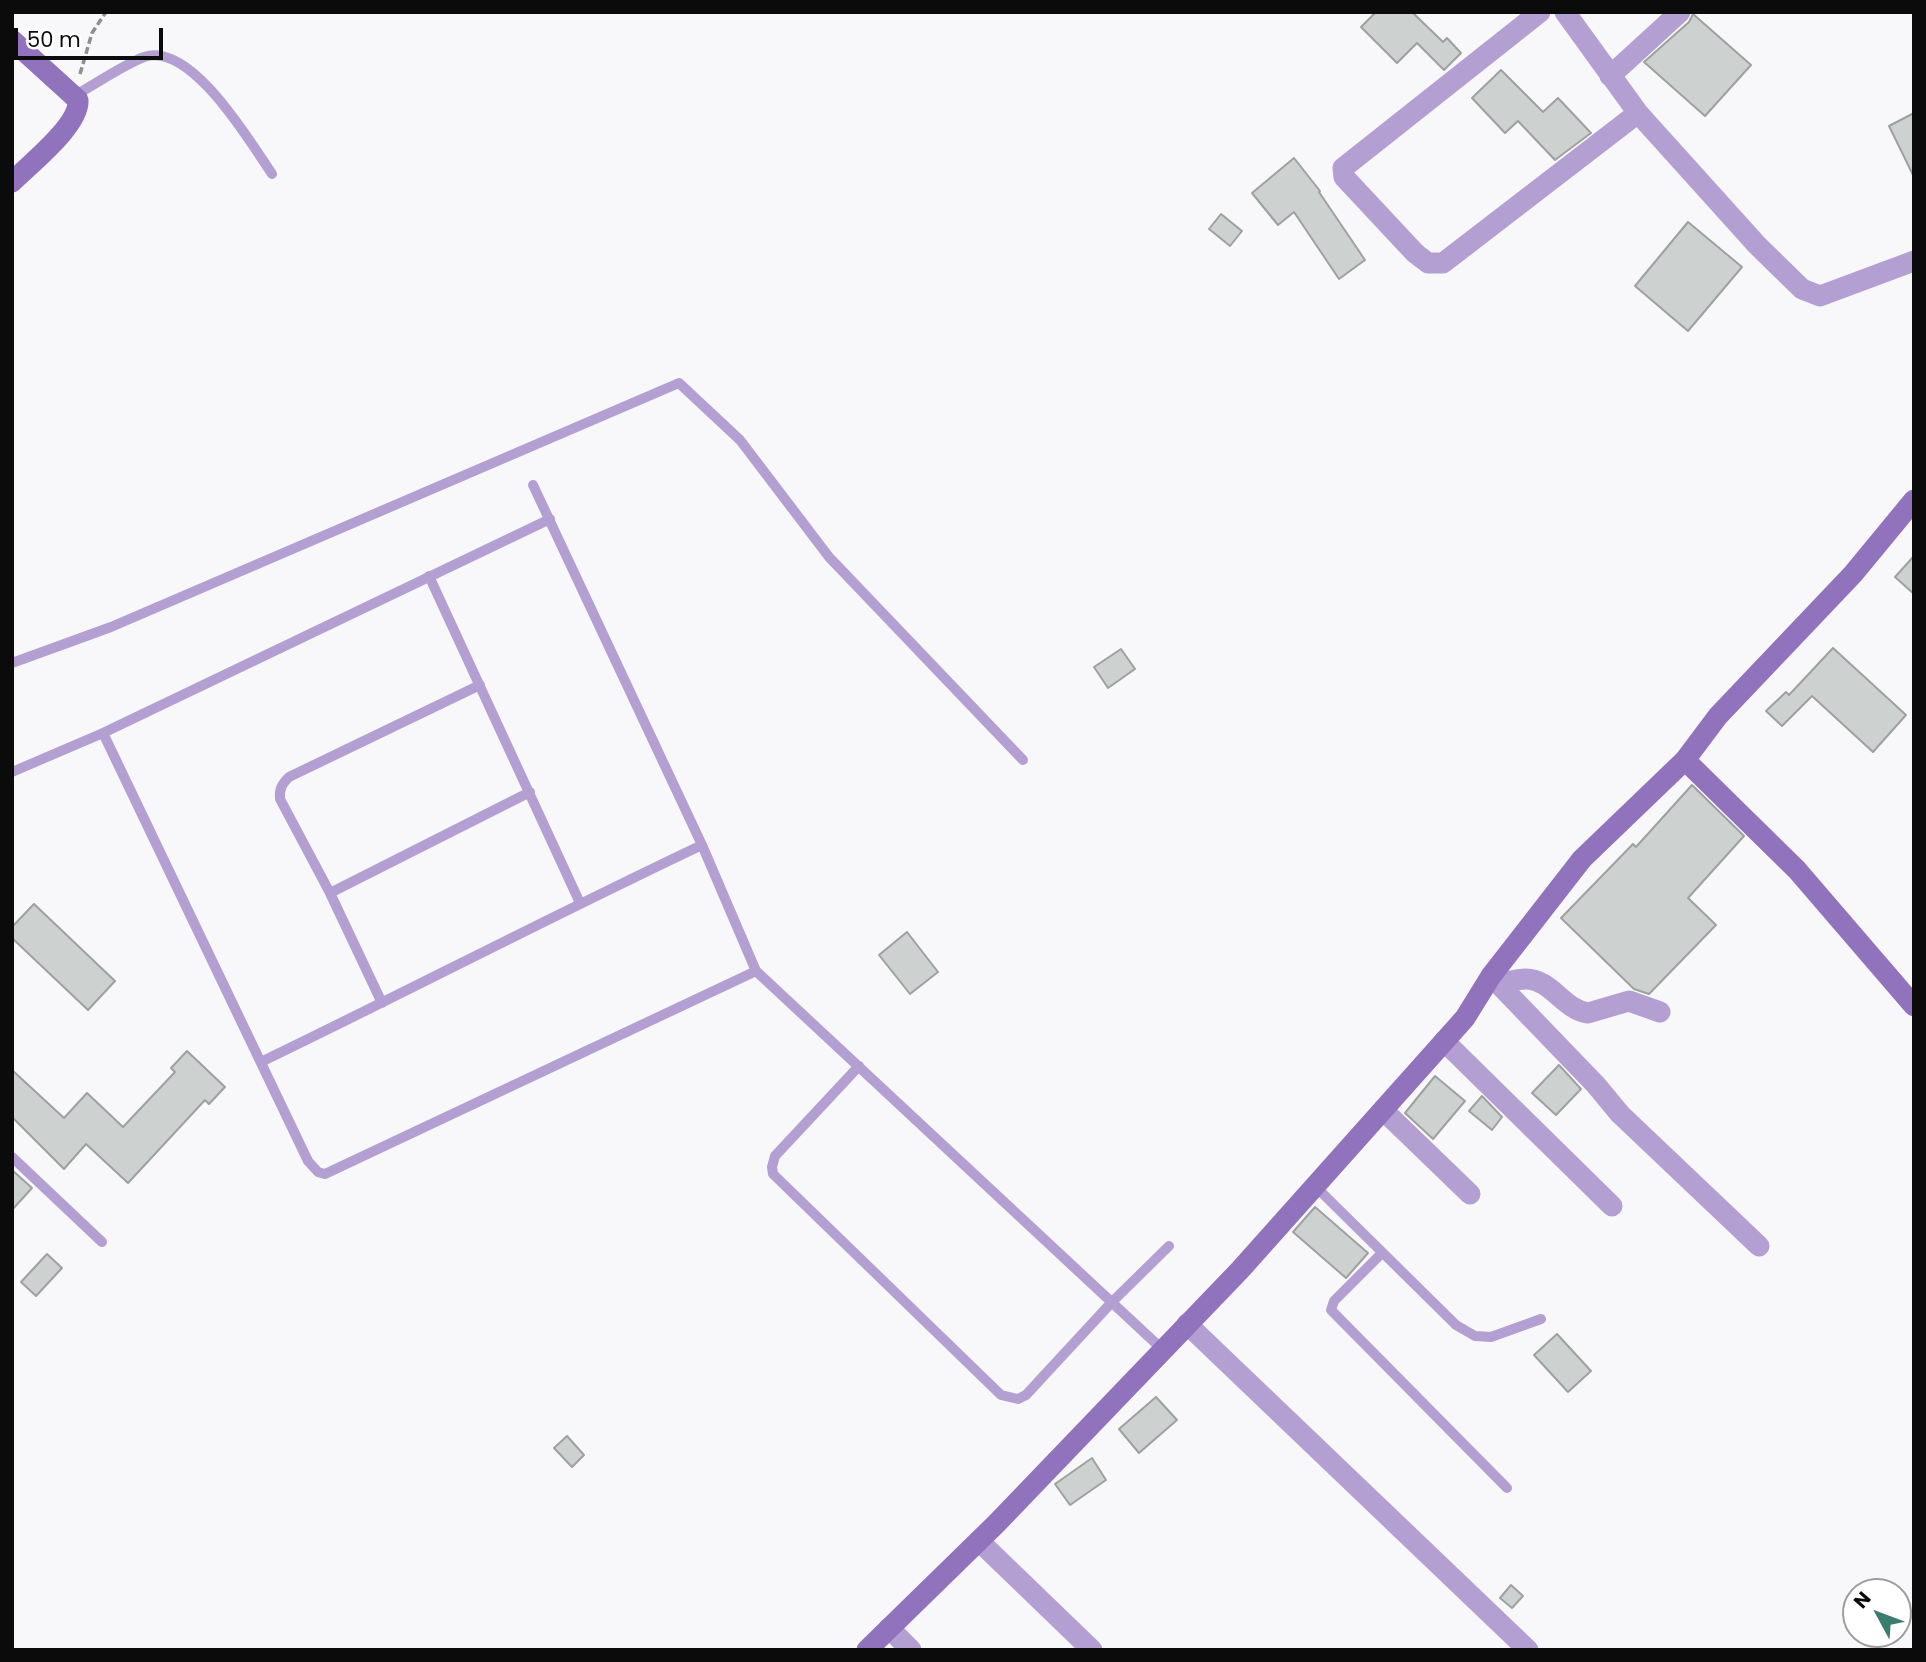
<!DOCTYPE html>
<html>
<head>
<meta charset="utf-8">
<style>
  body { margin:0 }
  #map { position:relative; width:1926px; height:1662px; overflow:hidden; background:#f8f7fa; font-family:Poppins,sans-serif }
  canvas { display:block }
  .frame { position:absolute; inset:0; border:14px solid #0c0b0c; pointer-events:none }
  .north { position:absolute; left:1842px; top:1578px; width:70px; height:70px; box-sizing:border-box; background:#fff; border:2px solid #9e9d9e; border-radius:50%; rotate:311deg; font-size:19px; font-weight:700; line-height:28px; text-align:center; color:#0c0b0c }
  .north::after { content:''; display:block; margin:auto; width:24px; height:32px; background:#3a7d6f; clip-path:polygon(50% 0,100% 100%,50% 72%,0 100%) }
  .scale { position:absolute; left:14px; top:28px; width:149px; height:32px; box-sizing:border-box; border:4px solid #0c0b0c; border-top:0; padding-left:9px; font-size:21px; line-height:24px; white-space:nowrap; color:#0c0b0c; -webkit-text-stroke:5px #fff; paint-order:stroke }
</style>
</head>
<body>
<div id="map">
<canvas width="1926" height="1662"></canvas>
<div class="frame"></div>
<div class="north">N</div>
<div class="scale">50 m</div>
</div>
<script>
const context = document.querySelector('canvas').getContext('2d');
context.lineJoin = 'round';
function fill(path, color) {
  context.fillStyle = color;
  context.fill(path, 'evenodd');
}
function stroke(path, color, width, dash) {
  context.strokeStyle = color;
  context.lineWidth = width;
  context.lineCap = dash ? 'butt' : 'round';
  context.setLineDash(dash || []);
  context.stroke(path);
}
const building = new Path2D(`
  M1376,12H1412L1443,42L1447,38L1461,53L1444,70L1417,43L1397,63L1361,27Z
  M1693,14L1751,65L1705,116L1644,62L1689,22Z
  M1501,70L1543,112L1558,98L1591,133L1555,160L1518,121L1505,133L1472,98Z
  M1914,113V177L1889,126Z
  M1294,158L1320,191L1319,192L1365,260L1339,279L1294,212L1278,225L1252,193Z
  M1221,214L1242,231L1230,246L1209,229Z
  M1688,222L1742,267L1688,331L1635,286Z
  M1914,556V594L1895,577Z
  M1833,648L1906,715L1873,752L1812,696L1782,726L1766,711L1786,692L1789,695Z
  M1121,649L1135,669L1108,688L1094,667Z
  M1692,785L1744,836L1688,898L1716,925L1649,994L1634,989L1561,918L1633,844L1636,847Z
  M34,904L115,981L88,1010L12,938V927Z
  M907,932L938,972L910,994L879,955Z
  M187,1051L225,1087L209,1104L205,1100L128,1183L86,1144L64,1169L12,1117V1070L64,1118L87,1093L123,1127L175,1072L171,1068Z
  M1559,1065L1581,1089L1556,1115L1532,1093Z
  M1435,1076L1465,1101L1433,1139L1405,1113Z
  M1482,1096L1502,1117L1492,1130L1469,1111Z
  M12,1170L32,1188L12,1210Z
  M1315,1207L1368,1253L1346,1278L1293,1232Z
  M47,1254L62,1268L36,1296L21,1282Z
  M1557,1334L1591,1371L1568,1392L1534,1355Z
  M1156,1397L1177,1420L1139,1453L1119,1429Z
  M567,1436L584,1455L572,1467L554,1448Z
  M1092,1458L1106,1480L1070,1505L1055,1484Z
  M1511,1585L1523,1596L1512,1608L1500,1598Z`);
fill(building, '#cdd1d0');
stroke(building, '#9da1a0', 2);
stroke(new Path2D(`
  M80,74L92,33L106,12`), '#8f8e90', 3.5, [7, 3.5]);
stroke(new Path2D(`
  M74,96C94,85 123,65 144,57C191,41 250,142 272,174
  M533,485L702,845L756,971L1163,1350
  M429,576L580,903
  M12,663L111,627L679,383L740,440L829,557L1023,760
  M103,733L308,1161L318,1172L325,1174L756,971
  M12,772L103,733L550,519
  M330,893L530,792
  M382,1003L330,893L280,799C279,789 282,784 289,777L480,685
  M261,1062C408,991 554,915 702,845
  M859,1066L775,1156L772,1167L773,1174L1001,1395L1018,1399L1026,1395L1112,1302L1169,1246
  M12,1157L102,1242
  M1315,1186L1456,1325L1475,1336L1491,1337L1541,1319
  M1382,1253L1334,1301L1331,1310L1507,1488`), '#b39fd2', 10);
stroke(new Path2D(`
  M1540,12L1343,168L1344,177L1415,253L1428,263H1443L1638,113
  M1565,12L1638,113L1757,245L1802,289L1820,296L1914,261
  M1610,76L1680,12
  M1491,976L1596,1085L1620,1114L1759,1246
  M1498,984C1507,982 1517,979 1526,979C1551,979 1564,1010 1588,1013L1629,1001L1660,1012
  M1444,1041L1612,1206
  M1383,1110L1470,1194
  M1187,1324L1528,1650
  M979,1541L1092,1650
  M889,1628L911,1650`), '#b39fd2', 21);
stroke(new Path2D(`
  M12,40L78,100C80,125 30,164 12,182
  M1685,760L1797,870L1914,1006
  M867,1650L996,1524L1240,1270L1465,1018L1491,976L1582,859L1685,760L1718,716L1853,574L1914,500`), '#9173bd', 21);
</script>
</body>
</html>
